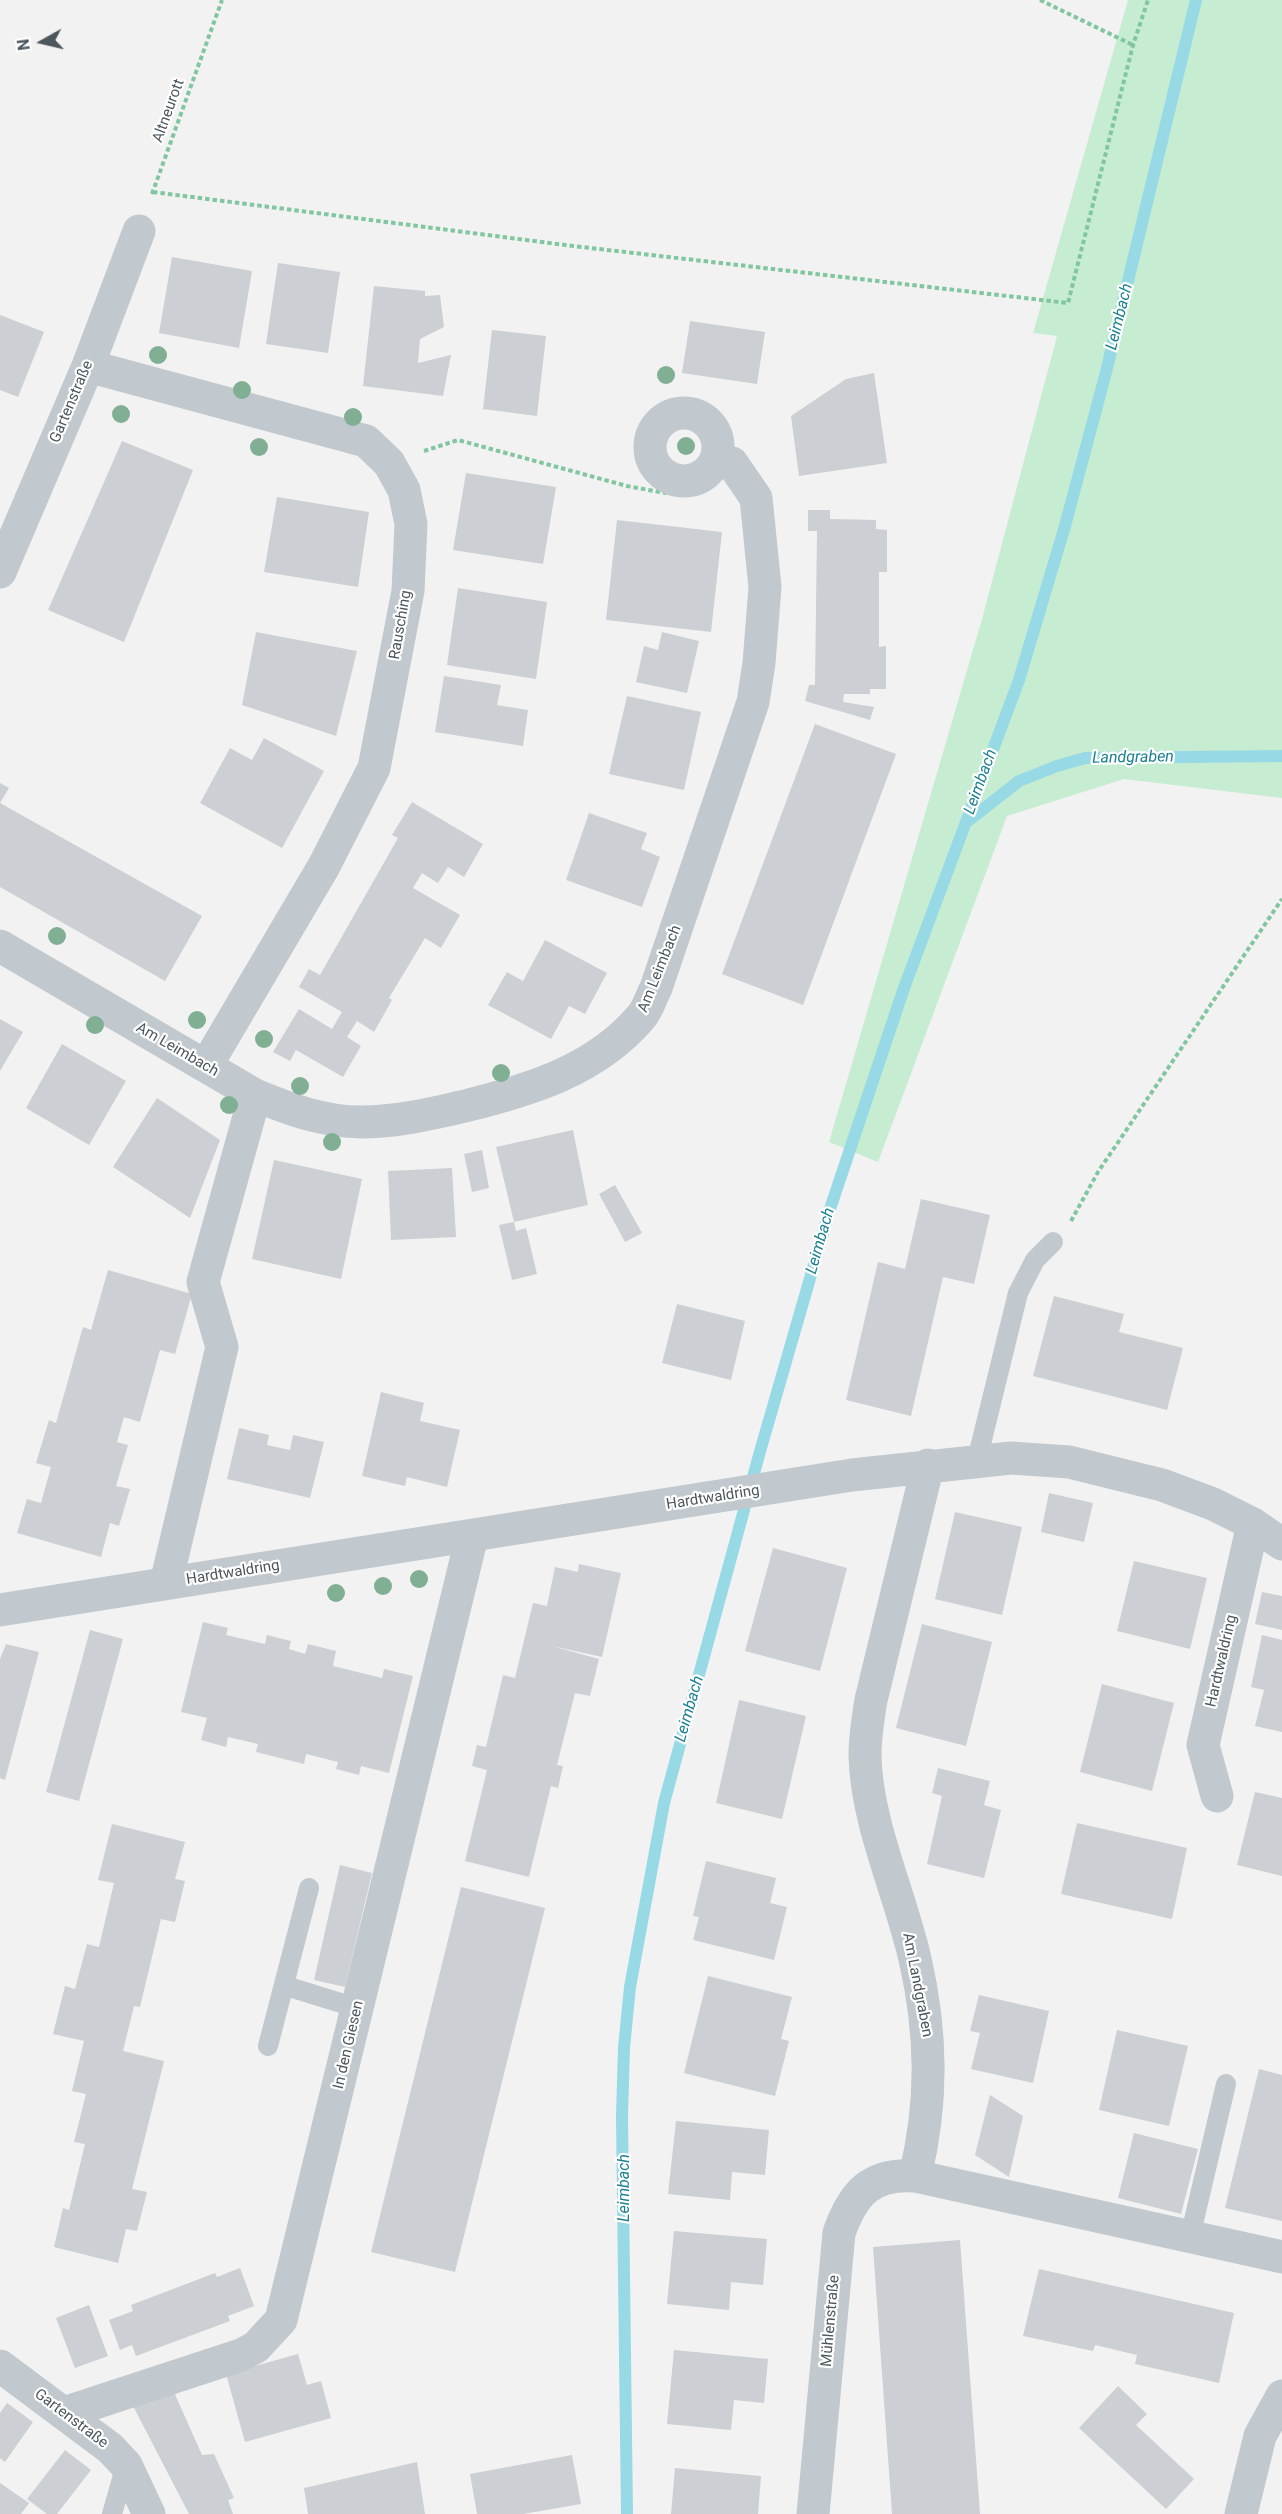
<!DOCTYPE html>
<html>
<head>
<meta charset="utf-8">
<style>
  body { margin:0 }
  #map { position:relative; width:1282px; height:2514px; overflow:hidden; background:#f3f2f2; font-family:Roboto,sans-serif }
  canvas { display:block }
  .north { position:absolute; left:12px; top:12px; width:60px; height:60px; -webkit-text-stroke:4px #fff; paint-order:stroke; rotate:262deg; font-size:16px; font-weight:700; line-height:24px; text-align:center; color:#4b565d }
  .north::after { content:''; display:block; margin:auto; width:21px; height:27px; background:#4b565d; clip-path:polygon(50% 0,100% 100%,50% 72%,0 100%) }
</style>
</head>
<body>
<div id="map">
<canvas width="1282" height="2514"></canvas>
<div class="north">N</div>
</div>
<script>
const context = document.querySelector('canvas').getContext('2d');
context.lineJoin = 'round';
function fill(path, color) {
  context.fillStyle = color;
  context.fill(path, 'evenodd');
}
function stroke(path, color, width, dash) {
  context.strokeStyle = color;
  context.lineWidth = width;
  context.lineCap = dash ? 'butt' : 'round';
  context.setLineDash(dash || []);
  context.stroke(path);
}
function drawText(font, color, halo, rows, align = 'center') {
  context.font = font + ' Roboto,sans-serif';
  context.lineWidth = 4.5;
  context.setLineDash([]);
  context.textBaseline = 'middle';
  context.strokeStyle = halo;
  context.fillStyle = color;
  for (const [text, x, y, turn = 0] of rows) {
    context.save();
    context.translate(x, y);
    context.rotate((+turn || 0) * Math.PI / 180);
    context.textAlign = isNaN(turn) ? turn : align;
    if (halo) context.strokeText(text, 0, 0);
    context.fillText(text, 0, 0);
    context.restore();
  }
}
fill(new Path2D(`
  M1128,0H1282V798L1124,779L1007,816L878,1162L829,1142L982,619L1057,336L1033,333Z`), '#c6ecd2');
stroke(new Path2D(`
  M968,821L1019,781L1057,766L1085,758L1282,756
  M627,2514L622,2116L624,2047L630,1987L664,1803L759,1455L830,1209L904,988L1019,680L1065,526L1105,376L1196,0`), '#97d9e4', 12);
fill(new Path2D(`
  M172,257L252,271L239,348L159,333Z
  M278,263L340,272L328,353L266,344Z
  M374,286L425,291V296L440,295L444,327L420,339L418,363L451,355L443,396L363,386Z
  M0,315L44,332L18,397L0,390Z
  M690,321L765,332L757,384L682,373Z
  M492,330L546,336L537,416L483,409Z
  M874,373L887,463L799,476L791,416L846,379Z
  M122,441L193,470L124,642L48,610Z
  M466,473L556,487L543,564L453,550Z
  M277,497L369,512L358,587L264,572Z
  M808,510H830V519L876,520V529L887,530V572H879V647L886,646V689H870V694H844L843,702L874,707L870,720L805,701L809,685H815L817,531H808Z
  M617,520L722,532L711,632L606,620Z
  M458,588L547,602L536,679L447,665Z
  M256,632L357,651L336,736L242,705Z
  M662,632L699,641L687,693L636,682L644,646L658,650Z
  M444,676L501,685L497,705L528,710L523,746L435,732Z
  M627,696L701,712L684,790L609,774Z
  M815,724L896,754L803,1005L722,974Z
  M264,738L324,771L282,848L200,803L230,748L252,760Z
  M0,783L9,788L0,803L202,916L165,981L0,887Z
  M412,802L483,844L464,877L448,867L438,883L422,873L413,888L460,915L441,948L425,938L389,998L392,1000L374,1032L357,1021L347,1037L361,1046L343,1077L296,1050L290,1061L273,1052L299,1009L332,1029L342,1012L299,987L309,969L320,975L398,838L392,835Z
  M589,813L647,833L641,849L660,857L642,907L566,880Z
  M545,940L607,973L585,1014L569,1006L551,1039L488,1005L507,972L523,981Z
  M0,1019L23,1032L0,1071Z
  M62,1044L126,1081L89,1145L26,1108Z
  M157,1098L220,1140L190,1218L113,1167Z
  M573,1130L588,1205L514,1222L496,1147Z
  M482,1150L489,1188L472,1192L464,1154Z
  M274,1160L362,1179L341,1279L252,1259Z
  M452,1168L456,1237L391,1240L388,1171Z
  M615,1185L642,1233L625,1242L599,1194Z
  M921,1199L990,1215L974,1284L943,1277L911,1416L846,1400L878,1262L905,1269Z
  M514,1222L516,1231L526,1228L537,1274L512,1280L499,1225Z
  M108,1270L192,1294L175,1354L160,1350L140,1422L124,1417L117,1442L128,1445L116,1486L130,1489L119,1526L110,1523L101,1557L17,1533L27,1499L41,1503L51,1467L36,1463L49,1420L56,1423L83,1327L91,1330Z
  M1054,1296L1124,1314L1119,1332L1183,1348L1167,1410L1033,1376Z
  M677,1304L745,1321L731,1380L662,1363Z
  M381,1392L424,1403L420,1421L460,1430L447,1487L407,1477L405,1486L362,1476Z
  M239,1428L269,1435L267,1445L290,1450L293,1435L324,1442L310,1498L227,1479Z
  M1049,1493L1093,1503L1084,1542L1041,1532Z
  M955,1512L1022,1527L1002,1615L935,1599Z
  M773,1548L847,1568L820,1671L745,1651Z
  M1134,1561L1207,1578L1190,1649L1117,1631Z
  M579,1564L621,1573L602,1657L552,1646L599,1659L590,1696L575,1693L557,1765L563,1766L558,1788L551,1786L529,1877L465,1861L487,1770L472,1766L477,1745L486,1747L503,1675L515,1678L533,1603L547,1606L555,1567L578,1572Z
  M1262,1592L1282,1596V1630L1255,1624Z
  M203,1622L228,1628L226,1635L265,1644L267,1635L291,1641L289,1649L305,1654L308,1644L336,1651L333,1666L382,1678L384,1669L413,1676L389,1773L361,1766L359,1775L336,1769L338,1762L306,1754L304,1764L256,1752L258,1744L228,1737L226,1747L201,1740L207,1718L181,1712Z
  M922,1624L992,1642L966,1746L896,1728Z
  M90,1630L123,1639L79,1801L46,1792Z
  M1262,1635L1282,1640V1732L1255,1726L1264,1690L1251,1687Z
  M6,1644L39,1652L5,1780L0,1778V1659Z
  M1102,1684L1174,1703L1152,1791L1080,1772Z
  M739,1700L806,1716L782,1819L716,1803Z
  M938,1768L990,1781L984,1805L1001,1810L984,1878L927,1864L942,1796L932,1793Z
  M1255,1792L1282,1798V1876L1237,1865Z
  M1077,1823L1187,1848L1172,1919L1061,1894Z
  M112,1824L185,1842L175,1879L185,1881L175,1922L161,1919L140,2007L134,2006L123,2051L164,2061L132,2189L147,2192L137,2231L126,2229L118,2263L54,2247L63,2208L69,2210L85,2144L74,2142L86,2094L72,2091L84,2041L53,2034L65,1986L75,1989L87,1944L99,1947L114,1883L98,1880Z
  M706,1861L776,1878L770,1903L787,1907L774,1960L693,1940L699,1917L693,1916Z
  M340,1865L372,1873L345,1987L314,1980Z
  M461,1887L545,1908L455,2272L371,2252Z
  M708,1976L792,1997L781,2039L789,2041L775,2096L684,2073Z
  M979,1995L1049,2011L1033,2083L971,2069L980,2033L970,2031Z
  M1117,2030L1188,2046L1169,2126L1099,2110Z
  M1259,2069L1282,2075V2221L1225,2208Z
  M990,2095L1023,2116L1009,2177L975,2155Z
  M676,2121L769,2130L765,2175L732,2172L730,2200L668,2194Z
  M1134,2133L1198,2149L1181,2214L1118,2198Z
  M674,2231L767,2239L763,2285L731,2282L729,2310L667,2304Z
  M960,2240L980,2514H892L873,2247Z
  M240,2268L254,2306L228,2316L230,2321L136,2356L132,2345L120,2350L109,2320L133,2311L131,2305L215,2273L217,2277Z
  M1039,2269L1234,2313L1219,2383L1135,2364L1137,2355L1095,2345L1093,2351L1023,2336Z
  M89,2305L108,2356L75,2368L56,2318Z
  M674,2350L768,2359L764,2403L734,2400L731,2430L667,2424Z
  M298,2354L307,2385L321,2381L331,2418L245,2442L226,2374Z
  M1118,2386L1147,2414L1136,2425L1194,2479L1166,2509L1079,2428Z
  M174,2392L202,2455L214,2454L234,2498L228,2500L233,2514H189L132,2404Z
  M7,2403L33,2422L5,2462L0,2458V2413Z
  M65,2450L91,2470L57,2514H47L27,2499Z
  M572,2455L581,2504L523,2514H477L470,2474Z
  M417,2462L425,2514H308L304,2488Z
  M675,2468L761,2476L758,2514H671Z
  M0,2483L29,2503L21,2514H0Z`), '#cccfd3');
stroke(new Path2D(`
  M1040,0L1133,45
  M153,192L573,246L1068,303L1133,45L1148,0
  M152,194L222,0
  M424,451L458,440L627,486L665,493L670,477
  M1071,1221L1098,1172L1282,899`), '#81c69f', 4, [4.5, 3]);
stroke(new Path2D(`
  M977,1460L1018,1293L1035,1260L1053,1242
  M286,1986L357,2008
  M268,2046L309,1888
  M1190,2237L1226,2084
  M112,2514L126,2465`), '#c1c9ce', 20);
stroke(new Path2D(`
  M88,366L366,441L389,463L404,490L411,524L408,591L374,768L324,866L206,1066
  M650 447a34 34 0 1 1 68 0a34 34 0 1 1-68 0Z
  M0,572L88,366L139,231
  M0,946L255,1095C289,1109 323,1122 361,1122C396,1122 431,1114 465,1106C530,1090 596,1070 641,1017C648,1009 651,997 656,988L753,702L759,663L765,587L756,498L732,463L716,459
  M928,1465L871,1700C868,1718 865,1736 865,1755C866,1822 900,1893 915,1959C932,2033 933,2102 915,2176L1282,2257
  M166,1583L222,1347L203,1282L255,1095
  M0,1610L852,1475L1011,1458L1069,1462L1162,1485L1213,1504L1253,1524L1282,1544
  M1217,1796L1203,1745L1253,1524
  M0,2366L110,2448L126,2465L149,2514
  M64,2413L241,2355L256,2347L281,2320L472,1536
  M813,2514L839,2233C853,2193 871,2173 915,2176
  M1241,2514L1260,2436L1282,2396`), '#c1c9ce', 33);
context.fillStyle = '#80af94';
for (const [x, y] of [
  [158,355],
  [666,375],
  [242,390],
  [121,414],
  [353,417],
  [686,446],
  [259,447],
  [57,936],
  [197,1020],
  [95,1025],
  [264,1039],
  [501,1073],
  [300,1086],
  [229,1105],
  [332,1142],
  [419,1579],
  [383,1586],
  [336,1593]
]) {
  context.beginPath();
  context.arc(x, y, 9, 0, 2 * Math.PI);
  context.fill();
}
drawText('15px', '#4b565d', '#fff', [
  ["Altneurott",169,111,-70],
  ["Gartenstraße",72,402,-67],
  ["Rausching",401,625,-80],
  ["Am Leimbach",660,969,-68],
  ["Am Leimbach",177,1050,30],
  ["Hardtwaldring",713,1498,-9],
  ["Hardtwaldring",233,1573,-9],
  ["Hardtwaldring",1222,1661,-77],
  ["Am Landgraben",917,1985,79],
  ["In den Giesen",349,2045,-77],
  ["Mühlenstraße",831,2321,-85],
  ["Gartenstraße",71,2419,37]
]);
drawText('italic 16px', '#1b8191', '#fff', [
  ["Leimbach",1120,317,-76],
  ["Landgraben",1133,758,-1],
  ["Leimbach",981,782,-70],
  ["Leimbach",821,1241,-74],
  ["Leimbach",690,1709,-74],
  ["Leimbach",625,2188,-90]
]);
</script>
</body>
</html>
